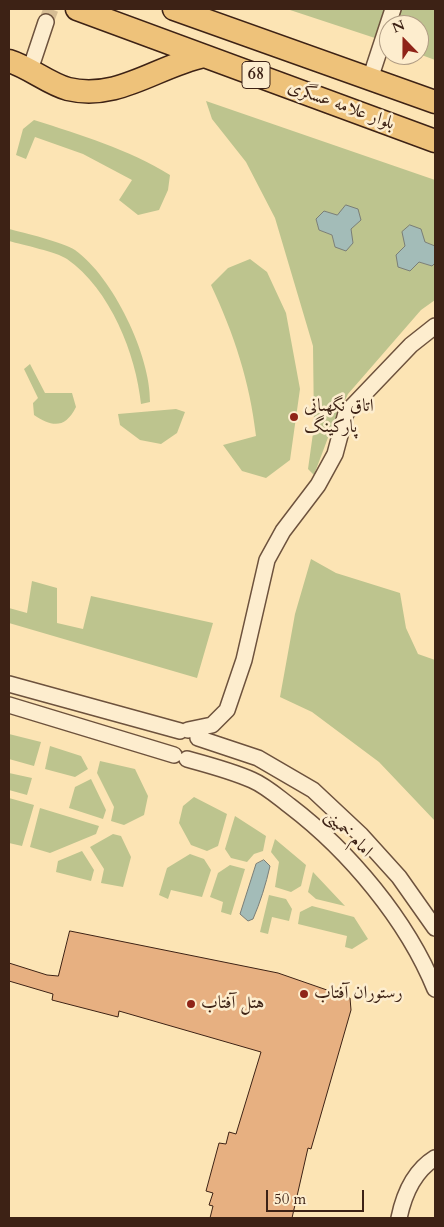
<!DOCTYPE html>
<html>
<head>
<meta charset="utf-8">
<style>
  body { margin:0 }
  #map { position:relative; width:444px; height:1227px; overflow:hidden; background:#fce4b4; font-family:Cardo,serif }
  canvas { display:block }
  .frame { position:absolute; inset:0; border:10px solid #3d2215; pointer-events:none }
  .north { position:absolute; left:379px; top:15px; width:50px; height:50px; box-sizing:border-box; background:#fdedce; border:1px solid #b09c84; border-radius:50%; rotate:338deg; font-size:14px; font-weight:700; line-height:20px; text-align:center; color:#3d2215 }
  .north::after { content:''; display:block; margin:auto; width:18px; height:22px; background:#8f2418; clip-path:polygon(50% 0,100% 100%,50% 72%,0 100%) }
  .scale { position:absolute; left:266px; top:1190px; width:98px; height:22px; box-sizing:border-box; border:2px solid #3d2215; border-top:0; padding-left:6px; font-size:15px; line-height:18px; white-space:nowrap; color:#3d2215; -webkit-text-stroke:4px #fdedce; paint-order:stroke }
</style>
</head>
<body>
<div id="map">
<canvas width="444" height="1227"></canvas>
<div class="frame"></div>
<div class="north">N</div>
<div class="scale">50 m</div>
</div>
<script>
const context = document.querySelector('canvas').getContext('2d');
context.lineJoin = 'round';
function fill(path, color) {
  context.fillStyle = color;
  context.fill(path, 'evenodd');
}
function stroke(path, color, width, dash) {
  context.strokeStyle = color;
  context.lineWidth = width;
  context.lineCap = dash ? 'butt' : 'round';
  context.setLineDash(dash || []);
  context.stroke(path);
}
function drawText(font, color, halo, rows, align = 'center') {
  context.font = font + ' Cardo,Amiri,serif';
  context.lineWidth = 5;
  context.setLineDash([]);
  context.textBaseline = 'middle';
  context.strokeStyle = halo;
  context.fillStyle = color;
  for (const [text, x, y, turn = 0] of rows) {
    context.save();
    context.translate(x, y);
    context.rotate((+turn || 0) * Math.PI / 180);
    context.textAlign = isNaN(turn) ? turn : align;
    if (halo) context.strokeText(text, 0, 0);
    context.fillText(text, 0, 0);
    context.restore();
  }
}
fill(new Path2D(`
  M287,9H435V60L419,54V25H389L381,40Z
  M206,101L435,180V246L425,242L419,262L432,266L435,263V300L421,310L348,394L332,427L314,475L308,469L314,426L313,346L275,218L246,162L212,119ZM324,211C341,216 350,225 353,243L335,247L332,235L319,230L316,219Z
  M34,120C81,135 128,149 170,175L168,190L159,210L138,215L119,200L132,180L83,154L35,137L26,159L16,155L23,129Z
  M9,229C24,233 63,242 75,250C113,277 151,356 150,402L141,404C136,354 110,289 67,259C57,252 23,245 9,241Z
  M250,259L267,272L286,313L300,389L290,460L266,478L242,471L223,445L256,436C250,382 234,334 211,285L228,268Z
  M30,364L45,393H72L76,407C65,429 52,427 34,415L33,403L38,398L24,369Z
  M176,409L185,412L177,433L161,444L140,440L120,425L118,414Z
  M311,559L336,573L400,593L406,628L418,654L435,660V821L379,762L312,712L280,697L295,614Z
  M32,581L57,588V623L83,629L91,596L213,623L197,678L9,623V608L27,613Z
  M9,734L41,742L34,766L9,759Z
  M50,746L81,756L88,769L75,777L45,769Z
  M100,761L135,769L148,796L144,815L124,825L111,821L114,807L97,773Z
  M9,773L32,778L27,795L9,790Z
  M91,779L106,810L103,819L69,808L75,787Z
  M194,797L227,814L218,846L207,851L191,845L179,823L183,806Z
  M9,798L34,805L22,846L9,843Z
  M40,808L99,826L96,834L50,853L30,847Z
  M235,816L266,836L263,851L254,854L247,862L231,858L225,849Z
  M113,834L121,836L131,857L123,887L101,883L104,869L90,847Z
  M275,839L306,865L301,886L291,892L275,887L279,862L271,852Z
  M82,851L94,870L91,881L56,872L58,861Z
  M190,854L204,859L211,870L202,897L171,890L168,899L159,895L167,868Z
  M230,865L245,869L231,915L221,912L223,902L210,897L218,873Z
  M313,872L345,906L316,899L308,892Z
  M269,895L286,899L292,909L289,921L272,917L268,934L260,932Z
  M312,906L354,917L368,939L352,949L345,947L347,936L298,924L300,912Z`), '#bdc48e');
const water = new Path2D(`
  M346,205L358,209L361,220L351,229L353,243L346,251L335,247L332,235L319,230L316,219L324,211L337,215Z
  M410,225L421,229L425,242L435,246V263L432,266L419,262L410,271L398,267L396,255L405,246L402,232Z
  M264,860L270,866C266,884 260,903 253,919L248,921L240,914L256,864Z`);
fill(water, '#a3bcb8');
stroke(water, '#7a7e77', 1);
const building = new Path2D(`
  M70,931L278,973L350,998L351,1010L311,1149L308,1148L292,1218H210L213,1206L209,1205L213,1193L206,1191L219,1143L226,1144L229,1132L236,1134L261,1052L119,1011L118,1017L52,1000L53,994L9,981V963L47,975L58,976Z`);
fill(building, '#e7b081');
stroke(building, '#3d2215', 1);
stroke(new Path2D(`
  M46,22L51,9`), '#d6bd94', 15, [15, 8]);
const minor = new Path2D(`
  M30,70L46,22
  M370,79L393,9
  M9,684L180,731
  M9,705L174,755
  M188,730L212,725L227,710L244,660L267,560L283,531L318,485L335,454L346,413L411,345L435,326
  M198,738L258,758L313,790L361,835L399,877L435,928
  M187,759C209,765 232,771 252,780C266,786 278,797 290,806C349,851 407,920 435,989
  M399,1218C404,1194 414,1171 435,1158`);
const highway = new Path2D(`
  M77,9L435,141
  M174,9L435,102
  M9,61C29,67 49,84 68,89C118,101 157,66 204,56`);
stroke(minor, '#6d523d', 18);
stroke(highway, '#3d2215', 25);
stroke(minor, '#fdedce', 15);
stroke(highway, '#eec27a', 22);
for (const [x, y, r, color] of [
  [294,417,5,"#8f2418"],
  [304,994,5,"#8f2418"],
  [191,1004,5,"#8f2418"]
]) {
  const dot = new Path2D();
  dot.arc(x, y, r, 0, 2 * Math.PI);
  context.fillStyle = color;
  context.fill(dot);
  stroke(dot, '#fdedce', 2);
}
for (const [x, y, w] of [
  [256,75,28]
]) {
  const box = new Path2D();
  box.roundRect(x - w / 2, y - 13.5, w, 27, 4);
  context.fillStyle = '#fdedce';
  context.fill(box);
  stroke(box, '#3d2215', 1);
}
drawText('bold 16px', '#3d2215', null, [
  ["68",256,75]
]);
drawText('18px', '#3d2215', '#fdedce', [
  ["بلوار علامه عسگری",341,106,20],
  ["امام خمینی",348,834,45]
]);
drawText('18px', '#3d2215', '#fdedce', [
  ["اتاق نگهبانی",304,407],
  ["پارکینگ",304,428],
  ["رستوران آفتاب",314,994],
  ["هتل آفتاب",201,1004]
], 'left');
</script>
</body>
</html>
